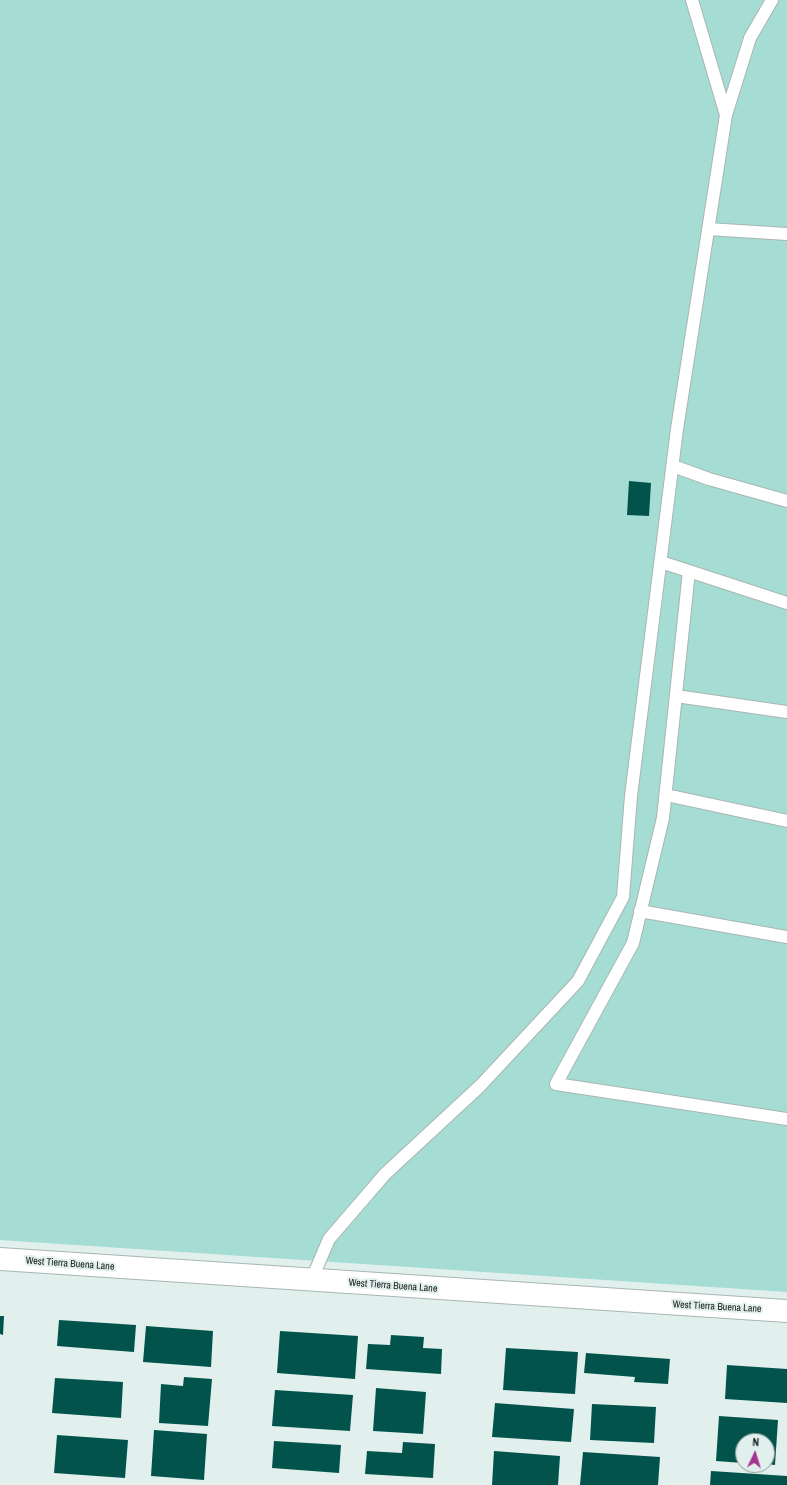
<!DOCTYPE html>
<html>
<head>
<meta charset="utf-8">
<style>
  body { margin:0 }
  #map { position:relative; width:787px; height:1485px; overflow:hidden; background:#e1f0ed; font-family:"Archivo Narrow",sans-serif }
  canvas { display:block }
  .north { position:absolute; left:735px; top:1433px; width:40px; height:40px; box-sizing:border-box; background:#e1f0ed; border:1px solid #8f9a98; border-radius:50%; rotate:4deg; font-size:11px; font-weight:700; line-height:16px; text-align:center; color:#141918 }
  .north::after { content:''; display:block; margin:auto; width:14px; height:18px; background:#a33492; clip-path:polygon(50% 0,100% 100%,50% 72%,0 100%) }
</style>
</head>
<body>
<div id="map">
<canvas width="787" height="1485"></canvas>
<div class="north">N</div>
</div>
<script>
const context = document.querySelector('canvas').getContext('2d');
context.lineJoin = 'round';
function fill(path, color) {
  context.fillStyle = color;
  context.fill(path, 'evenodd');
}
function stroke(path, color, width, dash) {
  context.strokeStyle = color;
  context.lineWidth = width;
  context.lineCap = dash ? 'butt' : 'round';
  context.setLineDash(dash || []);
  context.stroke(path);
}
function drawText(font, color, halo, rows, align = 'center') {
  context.font = font + ' "Archivo Narrow",sans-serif';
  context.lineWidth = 4;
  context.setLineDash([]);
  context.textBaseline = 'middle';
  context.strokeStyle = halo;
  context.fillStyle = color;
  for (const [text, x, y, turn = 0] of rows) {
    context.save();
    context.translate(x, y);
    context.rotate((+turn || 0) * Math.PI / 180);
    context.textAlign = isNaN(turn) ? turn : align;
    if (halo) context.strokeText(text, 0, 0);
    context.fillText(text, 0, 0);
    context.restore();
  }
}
fill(new Path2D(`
  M0,0H787V1292L0,1240Z`), '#a5dcd4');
fill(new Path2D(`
  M629,481L651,483L649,516L627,515Z
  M0,1316H4L3,1335L0,1334Z
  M59,1320L136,1325L134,1352L57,1346Z
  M146,1326L213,1331L211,1367L143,1362Z
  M280,1331L358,1336L355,1379L277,1373Z
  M391,1335L424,1337L423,1348L442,1349L441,1374L366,1369L368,1344L390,1345Z
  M506,1348L578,1352L575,1394L503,1390Z
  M586,1353L670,1359L668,1384L634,1382L635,1377L584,1373Z
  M727,1365L787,1369V1403L725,1399Z
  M184,1377L212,1379L208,1426L159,1423L161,1384L183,1386Z
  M55,1378L123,1382L121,1418L52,1413Z
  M376,1388L426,1392L423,1434L373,1431Z
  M275,1390L353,1395L350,1431L272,1426Z
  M495,1403L574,1409L571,1442L492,1437Z
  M592,1404L656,1407L654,1443L590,1440Z
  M719,1416L778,1420L775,1465L767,1464V1441H743V1463L716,1461Z
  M154,1430L207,1434L204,1480L151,1476Z
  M57,1435L128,1440L125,1478L54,1473Z
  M274,1441L341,1445L339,1473L272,1468Z
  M403,1442L435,1444L433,1478L365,1474L367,1451L402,1453Z
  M494,1451L560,1456L558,1485H492Z
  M583,1452L660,1457L658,1485H580Z
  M711,1471L787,1476V1485H710Z`), '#02534c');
const service = new Path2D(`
  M692,0L726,115
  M708,229L787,234
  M673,466L709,479L787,501
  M661,562L787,603
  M689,571L663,818L633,943L556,1084L787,1119
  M676,696L787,712
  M666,795L787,821
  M640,911L787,937
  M311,1281L329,1239L385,1174L480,1086L578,981L623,897L631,796L677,429L726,115L750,38L772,0`);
const minor = new Path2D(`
  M0,1259L787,1311`);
stroke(service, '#a8b6b3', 14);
stroke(minor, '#a8b6b3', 24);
stroke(service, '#fff', 12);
stroke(minor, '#fff', 22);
drawText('10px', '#141918', '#e1f0ed', [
  ["West Tierra Buena Lane",70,1264,4],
  ["West Tierra Buena Lane",393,1286,4],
  ["West Tierra Buena Lane",717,1307,3]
]);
</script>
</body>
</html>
